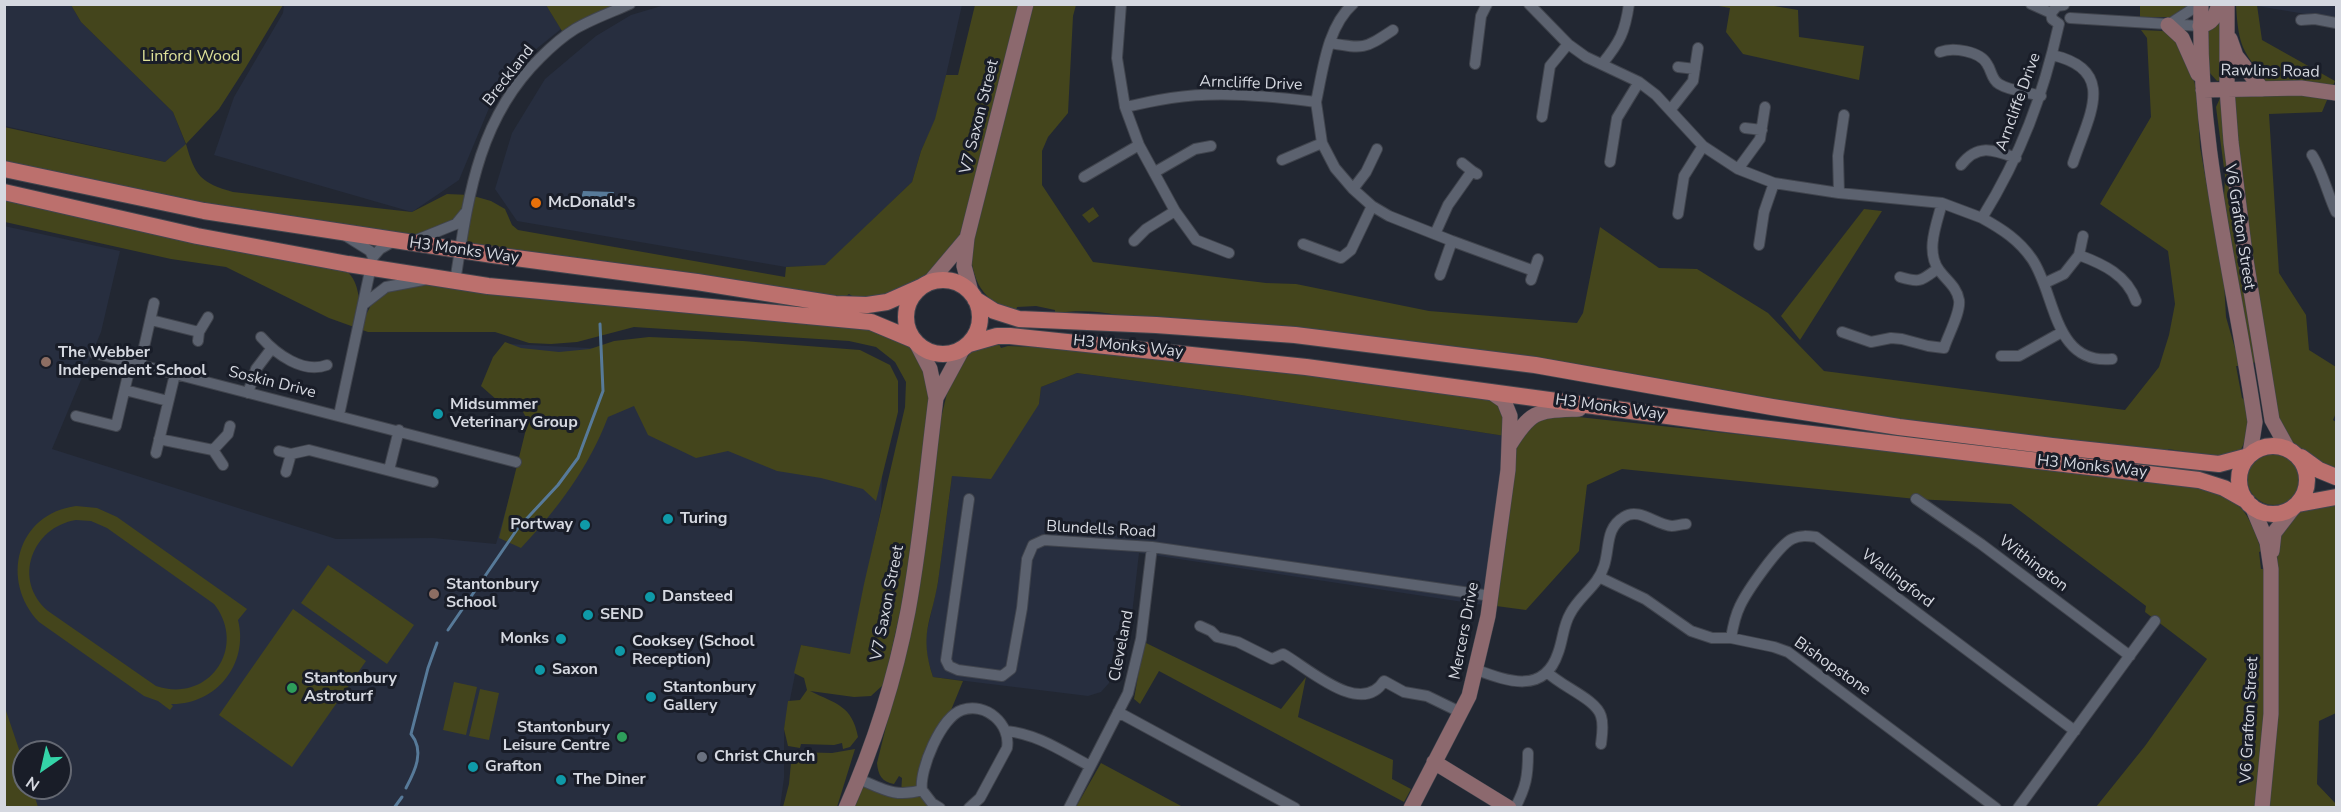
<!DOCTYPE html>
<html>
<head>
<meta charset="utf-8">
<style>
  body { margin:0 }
  #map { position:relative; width:2341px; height:812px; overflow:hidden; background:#222732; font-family:"Nunito Sans",sans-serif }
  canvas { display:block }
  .frame { position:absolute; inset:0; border:6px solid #d5d8e0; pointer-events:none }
  .north { position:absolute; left:12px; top:740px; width:60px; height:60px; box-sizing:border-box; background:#191d28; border:2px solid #646872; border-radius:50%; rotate:214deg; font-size:16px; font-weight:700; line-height:24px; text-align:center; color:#d5d8e0 }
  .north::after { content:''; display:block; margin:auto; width:21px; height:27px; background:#34d4a8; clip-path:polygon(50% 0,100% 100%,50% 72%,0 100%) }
</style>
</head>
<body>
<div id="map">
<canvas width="2341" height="812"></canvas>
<div class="frame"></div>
<div class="north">N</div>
</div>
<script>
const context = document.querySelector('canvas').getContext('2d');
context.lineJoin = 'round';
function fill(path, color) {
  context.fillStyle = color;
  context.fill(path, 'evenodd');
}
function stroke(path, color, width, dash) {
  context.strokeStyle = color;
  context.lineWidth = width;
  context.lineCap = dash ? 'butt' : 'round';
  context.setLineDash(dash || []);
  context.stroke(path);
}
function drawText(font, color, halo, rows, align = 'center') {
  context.font = font + ' "Nunito Sans",sans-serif';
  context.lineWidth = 6;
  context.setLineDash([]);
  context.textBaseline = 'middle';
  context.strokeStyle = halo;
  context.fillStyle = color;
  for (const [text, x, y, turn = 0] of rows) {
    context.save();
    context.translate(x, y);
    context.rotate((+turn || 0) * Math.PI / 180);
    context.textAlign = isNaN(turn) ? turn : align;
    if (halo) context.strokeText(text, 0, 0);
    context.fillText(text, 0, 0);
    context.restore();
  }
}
fill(new Path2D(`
  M668,4L962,5L936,119L921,151L912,182L825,266L786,267L517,221L495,189L512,133L545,79L596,36L631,15Z
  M2257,4L2336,5V19L2257,6Z
  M5,5H71L81,22L173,112L186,145L165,162L5,126Z
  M284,5H546L561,29L530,54L507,81L502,77L459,180L412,212L214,155L234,97L283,13Z
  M4,226L120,251L101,332L52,449L336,539L433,538L496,544L534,411L509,344L886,363L881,509L850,655L801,645L784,729V778L780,807H5ZM24,752H60V788H24Z
  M1077,373L1241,395L1505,436L1483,605L1139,553L1130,632L1116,631L1109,683L1101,692L1088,696L933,677L928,660L925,640L938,582L952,476L1039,404L1041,387Z`), '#272e3f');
fill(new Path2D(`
  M71,5H283L246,67L219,109L186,144C195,176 201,183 233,192L412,212L447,194L470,195L491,201L505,209L512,225L518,230L785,277L786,267L825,265L912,182L921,151L935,119L946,75H958L975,5H1076L1073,16L1068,113L1048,137L1042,151V185L1093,262L1266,283L1296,284L1429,311L1577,323L1583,313L1600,227L1659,268L1697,269L1768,313L1824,371L2125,410L2159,367L2169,335L2175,304L2168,251L2100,204L2151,117L2147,38L2141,30L2163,31L2175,39L2191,67L2197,94L2200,147L2224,282L2226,317L2240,366H2236L2242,398L2246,401C2248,418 2250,435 2240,451L2219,457L2168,449L2167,452H2106L1535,365L1156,325C1118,314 1095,308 1055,313V310L1036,306L1017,307L1016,311C1009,311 1004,308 998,304C973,290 972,265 968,239L929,283L867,305L849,294L835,304L460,251L463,228L456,224L408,242L5,169L4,127L165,162L186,144L173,112L81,22Z
  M546,5H630L565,36Z
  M1713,5H1768L1798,10L1799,37L1864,46L1859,80L1743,54L1726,32L1730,8Z
  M2140,5H2190L2174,17H2140Z
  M2236,5H2257L2262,40L2335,81L2322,112L2269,114L2279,273L2306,315L2309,350L2336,367V413L2333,420L2336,422V477L2288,449L2281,439L2227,89H2262L2265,76C2240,53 2238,37 2236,5Z
  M2221,19L2222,80L2217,81L2209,72L2208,31L2218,24Z
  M2221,96L2258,362L2252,363L2224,197L2225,176L2216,107Z
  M5,192L342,267C362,282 356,297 364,319L377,293L407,282L871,322L914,340L936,398L901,608L884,684L871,696L854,697L810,691C836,704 852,705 858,737L850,747L843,749L842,743L834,745L801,744L800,748L788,746L784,729L788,701L800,700L807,690L804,678L794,673L801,645L850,654L864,584L905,407L906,382L895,362L876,347L849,341L634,327L577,342L551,344L529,343L495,332H368L329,318L226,267L171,259L5,222Z
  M1093,207L1099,216L1089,223L1082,215Z
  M1864,209L1882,211L1800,340L1781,316Z
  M649,337L743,341L860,350L890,365L898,381V412L876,501L863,489L821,478L777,471L728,451L696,458L648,435L634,406L608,417C589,467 557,510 521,548L499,538L528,421L518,403L498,401L481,386L493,357L505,342L521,348L559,352L590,349L614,341Z
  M998,342L1001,348L1008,346L1115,350L1481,395L1501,405L1505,436L1241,395L1077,373L1041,387L1039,404L991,479L952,476C947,512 943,547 938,582C931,623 919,633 933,677L963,681L921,783L940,807L846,808L859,779L901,794L902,778L899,776L894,784C882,782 878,775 877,763L914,613L940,422L949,385L961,364L974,349Z
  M1551,414L1800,441L1958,452L2202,485C2245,507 2245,505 2262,551L2259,552L2261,569H2270L2274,533L2294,507L2336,497V713L2319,721L2317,784L2336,804L2334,808L2096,807L2145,746L2207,659L2145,612L2146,606L2011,504L1916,499L1622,469L1587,485L1579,551L1526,610L1496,606L1517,442L1522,431Z
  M2247 478a27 27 0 1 1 54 0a27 27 0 1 1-54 0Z
  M76,506L97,508L117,517L247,609L238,620C249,664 216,705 171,704L173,706L170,710L158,701L144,696L39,622C0,581 16,514 76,506ZM76,520L91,521L107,528L214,604C248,647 209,704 156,686L48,611C12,580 32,527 76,520Z
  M328,565L414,625L387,664L301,603Z
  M293,609L366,661L292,767L219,715Z
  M1144,642L1281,709L1306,677L1298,717L1393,760L1392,779L1411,789L1404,802L1159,671L1140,704L1134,699Z
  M454,682L477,687L466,735L443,730Z
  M480,689L499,693L489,740L469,736Z
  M4,705L24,764V788H32L38,807H7L4,799Z
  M855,749L837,807H783L789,784L792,752L832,753Z
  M1101,763L1183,807H1076Z`), '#44451c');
fill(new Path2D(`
  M583,191L614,192L611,203H580Z`), '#577a99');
stroke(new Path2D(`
  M448,630L518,528L558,485L578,458L603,391L600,324
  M406,788C415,771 425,751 411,734L428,668L437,643
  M394,808L402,797`), '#577a99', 3);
const street = new Path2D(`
  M1121,4L1117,58L1125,107L1139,145L1175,211L1196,240L1229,253
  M1529,4L1568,44L1586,57L1639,82L1656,95L1703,146L1738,169L1774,183L1839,193L1942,203L1982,218C2021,155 2043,96 2059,24
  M2031,4L2051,13
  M2070,18L2200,26
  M2301,20L2315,19L2336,23
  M2059,24L2052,19L2051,13L2057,6L2064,5
  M2168,25L2200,4
  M1330,43C1365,49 1364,49 1393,30
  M1940,52C1953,47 1980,51 1987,64C1992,71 1991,79 1999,84C2010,91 2028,92 2041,96
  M2052,55C2119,70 2088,117 2073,163
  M1475,64L1481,16L1487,4
  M1602,64C1620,42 1625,32 1629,4
  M1678,67L1695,69
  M1316,102L1322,143L1335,168L1353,189L1372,206L1389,216L1452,241L1534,271
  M1125,107C1140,104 1156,100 1171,98C1219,91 1268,96 1316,102C1323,70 1327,27 1353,4
  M1671,109L1693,81L1698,48
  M1542,117L1550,66L1568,44
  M1745,128L1762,130
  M2312,155C2322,170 2328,195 2336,212
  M1282,160L1322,143
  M1610,162L1617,118L1639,82
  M1462,163L1472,171
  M1961,165C1978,143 1994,150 2016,158
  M1738,169L1760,139L1765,107
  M1155,172L1195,149L1211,146
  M1084,177L1139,145
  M1353,189L1366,172L1377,149
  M1839,193L1838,156L1844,115
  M1678,214L1684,176L1703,146
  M1982,218C2002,229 2019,240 2032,259C2056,294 2053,365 2112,359
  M1435,234L1448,205L1472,171L1477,174
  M346,236L370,251L373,257
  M414,241L456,224L465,213
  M1134,241L1146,229L1175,211
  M1303,244L1341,258L1351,250L1372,206
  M1759,245L1764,212L1774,183
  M2079,255L2083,236
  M1440,275L1452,241
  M1900,277C1920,283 1921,281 1937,269
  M1531,280L1538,259
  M455,282C468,199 477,120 540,58C550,48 562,37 575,29C592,19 612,12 630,4
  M2045,283L2064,274L2079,255C2103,264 2127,275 2136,301
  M364,304L386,287L423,280
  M151,320L199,332
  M1842,332L1871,342L1891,338L1902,339L1928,346L1944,348C1948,335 1961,312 1959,300C1957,287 1946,280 1939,270C1925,251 1937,223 1942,203
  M261,337C276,354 303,374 327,365
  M198,341L199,332L208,317
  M94,353L516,462
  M2001,356H2019L2062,332
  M140,365L154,303
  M125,390L168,401
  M248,393L256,369L272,348
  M339,415L373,257L380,249L394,241
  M76,416L116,426L128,375
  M159,439L213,450
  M279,451L291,454L309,450L433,482
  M156,453L175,374
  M223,465L213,450L228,434L230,426
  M389,470L399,430
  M286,472L291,454
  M969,499L946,660L949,666L958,670L1002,676L1011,669L1022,608L1027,559L1033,545L1044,540L1152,547L1491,596
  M1916,499L1981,544L2130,656
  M1599,577L1645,599L1691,631L1712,638H1731L1774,647L1788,652L1996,808
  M1200,626L1211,631L1217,637L1238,642L1272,659L1283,654C1307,667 1361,718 1384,681L1404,692L1427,696L1462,713
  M1731,638C1733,626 1735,616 1740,606C1747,591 1779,545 1792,539C1800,535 1808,536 1816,537L2075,731
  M1477,670C1507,681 1544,695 1558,653C1563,640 1563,626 1570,614C1579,596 1598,586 1604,566C1610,548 1605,528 1624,517C1639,507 1656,525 1672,526C1676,526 1681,524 1686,524
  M1547,672C1562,687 1596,699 1601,716C1604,725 1602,735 1601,744
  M1118,712L1295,808
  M1006,731C1038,734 1063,752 1090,766
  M859,779C883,789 895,798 922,790
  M940,808L932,803L922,790C919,770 941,717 962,710C986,702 1011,724 1007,748L980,798L969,808
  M1069,808L1128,693L1141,639L1152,547
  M1515,808C1526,787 1528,776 1528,753
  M2018,808L2155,621`);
const secondary = new Path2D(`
  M2201,4C2197,146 2235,283 2255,422L2250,454
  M2227,4V89L2231,142L2245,254L2272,420L2288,449
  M2168,25L2182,38L2198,74
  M2200,26C2213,23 2215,17 2219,4
  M2230,39L2236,56L2262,89
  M2203,90L2301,88L2336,93
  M929,283L967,238
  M971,292L964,266L967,238L1026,4
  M936,398L962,350
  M1509,446C1532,409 1537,411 1579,409
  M2252,506L2267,542L2271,569V714L2262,808
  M2272,551L2274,533L2294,507
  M1434,762L1509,808
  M846,808C874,745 895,679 908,611C921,541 927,469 936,398L930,369L916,342
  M1411,808L1469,696L1488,616L1508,470L1510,416L1504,401L1491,392`);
const primary = new Path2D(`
  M4,169L204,211L493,255L697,282L835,304L867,305L887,302L923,286
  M4,192L197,236L348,264L488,286L871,322L914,340
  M906 317a37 37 0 1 1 74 0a37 37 0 1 1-74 0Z
  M975,299L994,311L1019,319L1156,325L1295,335L1535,365L1772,407L1899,427L2052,446L2219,464L2249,456
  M969,344L997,336H1010L1306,367L1719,423L2199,480L2224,488L2247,501
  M2239 480a34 34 0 1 1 68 0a34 34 0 1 1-68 0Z
  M2301,457L2319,470L2336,477
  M2298,504L2336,497`);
stroke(street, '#40444d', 12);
stroke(secondary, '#40444d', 16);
stroke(primary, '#40444d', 18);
stroke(street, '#5c626f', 10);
stroke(secondary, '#8c696e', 15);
stroke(primary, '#bc706d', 16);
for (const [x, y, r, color] of [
  [536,203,6,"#e8710a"],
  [46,362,6,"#8d6e63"],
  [438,414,6,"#0f9aa8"],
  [668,519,6,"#0f9aa8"],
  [585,525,6,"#0f9aa8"],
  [434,594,6,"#8d6e63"],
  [650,597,6,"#0f9aa8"],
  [588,615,6,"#0f9aa8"],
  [561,639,6,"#0f9aa8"],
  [620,651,6,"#0f9aa8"],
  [540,670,6,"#0f9aa8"],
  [292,688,6,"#2e9e5b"],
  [651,697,6,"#0f9aa8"],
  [622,737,6,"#2e9e5b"],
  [702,757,6,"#6b7280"],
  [473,767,6,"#0f9aa8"],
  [561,780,6,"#0f9aa8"]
]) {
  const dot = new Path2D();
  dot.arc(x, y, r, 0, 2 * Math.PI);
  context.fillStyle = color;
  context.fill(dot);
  stroke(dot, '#191d28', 2);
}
drawText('16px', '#dee199', '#191d28', [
  ["Linford Wood",191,57]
]);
drawText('16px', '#d5d8e0', '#191d28', [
  ["Rawlins Road",2270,72,1],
  ["Breckland",509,76,-52],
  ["Arncliffe Drive",1251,84,2],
  ["Arncliffe Drive",2019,102,-70],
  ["V7 Saxon Street",980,117,-76],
  ["V6 Grafton Street",2239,227,81],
  ["H3 Monks Way",464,251,8],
  ["H3 Monks Way",1128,347,6],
  ["Soskin Drive",272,383,14],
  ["H3 Monks Way",1610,408,8],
  ["H3 Monks Way",2092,467,6],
  ["Blundells Road",1101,530,3],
  ["Withington",2033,564,37],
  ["Wallingford",1897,579,37],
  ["V7 Saxon Street",888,603,-79],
  ["Mercers Drive",1465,631,-79],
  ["Cleveland",1122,646,-79],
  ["Bishopstone",1832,667,35],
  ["V6 Grafton Street",2250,720,-87]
]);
drawText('bold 16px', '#d5d8e0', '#191d28', [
  ["McDonald's",548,203],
  ["The Webber",58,353],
  ["Independent School",58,371],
  ["Midsummer",450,405],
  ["Veterinary Group",450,423],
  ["Turing",680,519],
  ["Portway",573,525,"right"],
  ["Stantonbury",446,585],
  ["School",446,603],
  ["Dansteed",662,597],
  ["SEND",600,615],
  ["Monks",549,639,"right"],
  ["Cooksey (School",632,642],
  ["Reception)",632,660],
  ["Saxon",552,670],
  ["Stantonbury",304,679],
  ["Astroturf",304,697],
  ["Stantonbury",663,688],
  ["Gallery",663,706],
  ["Stantonbury",610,728,"right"],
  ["Leisure Centre",610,746,"right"],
  ["Christ Church",714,757],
  ["Grafton",485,767],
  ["The Diner",573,780]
], 'left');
</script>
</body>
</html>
